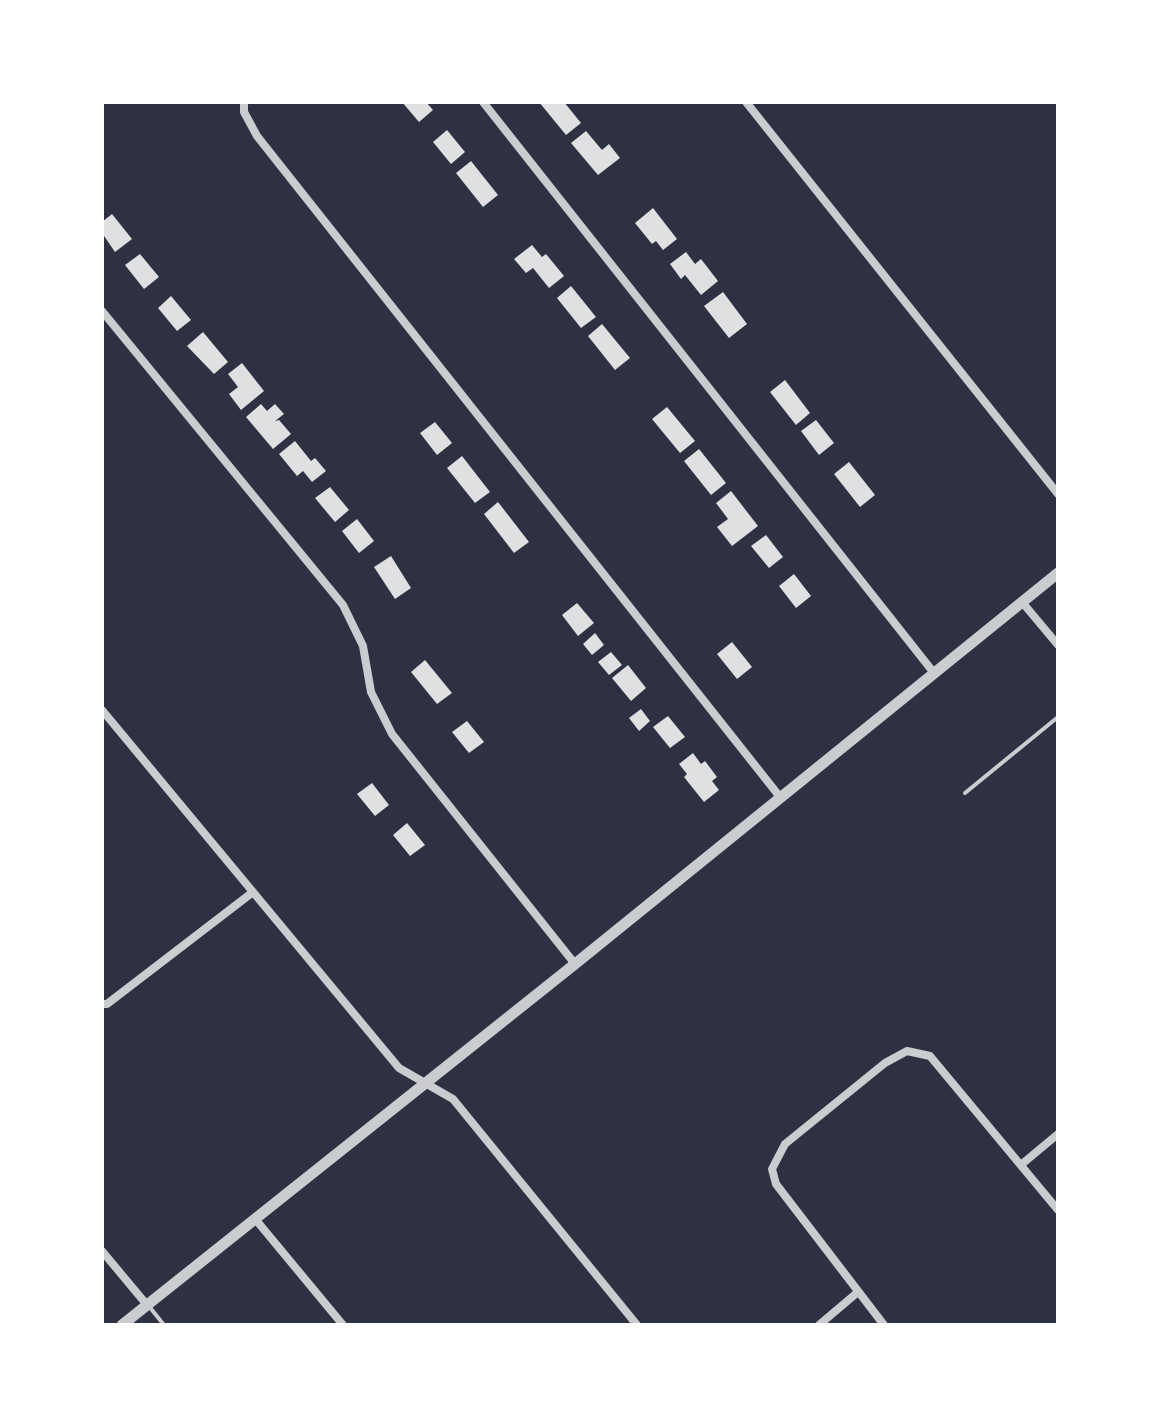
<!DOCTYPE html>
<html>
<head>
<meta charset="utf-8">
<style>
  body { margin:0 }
  #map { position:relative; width:1160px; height:1427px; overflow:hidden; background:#2d3142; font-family:Helvetica,sans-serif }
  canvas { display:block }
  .frame { position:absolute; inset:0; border:104px solid #fff; pointer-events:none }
</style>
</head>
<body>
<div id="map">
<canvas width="1160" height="1427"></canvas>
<div class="frame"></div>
</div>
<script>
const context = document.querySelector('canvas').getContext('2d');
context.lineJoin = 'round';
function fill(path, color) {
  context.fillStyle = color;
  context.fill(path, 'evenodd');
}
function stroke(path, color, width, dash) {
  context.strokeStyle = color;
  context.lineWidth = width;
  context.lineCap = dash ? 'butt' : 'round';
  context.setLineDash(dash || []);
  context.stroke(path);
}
fill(new Path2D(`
  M402,102H426L433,110L419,122Z
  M539,102H564L581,123L566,135Z
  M447,130L465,152L451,164L433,142Z
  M586,131L602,150L609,144L620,158L598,175L571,143Z
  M471,161L498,195L483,207L456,173Z
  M653,208L677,239L663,250L656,241L652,244L635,223Z
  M112,214L132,239L115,252L102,233V222Z
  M532,245L542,257L546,254L564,276L549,288L533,268L526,273L514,259Z
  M686,252L695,264L701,259L718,281L701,295L685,275L681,279L670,264Z
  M140,254L159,277L144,289L125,265Z
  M571,286L596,317L581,328L557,298Z
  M723,292L747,324L729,338L704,306Z
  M171,296L191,320L177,331L158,308Z
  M602,324L630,358L615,370L588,336Z
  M203,332L228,362L214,374L187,346Z
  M242,363L264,391L241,410L229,394L238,387L228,374Z
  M785,380L810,413L796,425L770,392Z
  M261,404L267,411L275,404L284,414L275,421L279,420L291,434L273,449L246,417Z
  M667,407L695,441L680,453L652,419Z
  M816,420L834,443L819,455L801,431Z
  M435,422L452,443L437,455L420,433Z
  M295,441L311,461L315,458L326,471L312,482L303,471L297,476L279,454Z
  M699,449L726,483L711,495L684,461Z
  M462,456L490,492L475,503L447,468Z
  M849,462L875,495L860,507L834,474Z
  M330,487L349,510L335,522L315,498Z
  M731,491L758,526L732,546L717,527L728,519L716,503Z
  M498,502L529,542L514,553L484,514Z
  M357,519L374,541L359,553L342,531Z
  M766,535L783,557L769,568L751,546Z
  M391,556L411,588L395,599L374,567Z
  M794,574L811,596L796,608L779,586Z
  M577,603L594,623L578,636L562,615Z
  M595,633L604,645L592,655L583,644Z
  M732,642L752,667L737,679L717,654Z
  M611,652L622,665L609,675L598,662Z
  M425,660L452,693L437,704L411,672Z
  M628,665L646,688L631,701L612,678Z
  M641,709L650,721L639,731L629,718Z
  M668,716L685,737L670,748L653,727Z
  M467,721L484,742L469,753L452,732Z
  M693,753L701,764L705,761L717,777L712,781L719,790L704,802L684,777L687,774L679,764Z
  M372,783L389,805L375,816L357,794Z
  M407,823L425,845L410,856L393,835Z`), '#e0e0e3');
stroke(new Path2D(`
  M965,793L1058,717
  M148,1305L164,1325`), '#caccd0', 4);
stroke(new Path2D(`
  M244,102V112L257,136L780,797
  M483,102L934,673
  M746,102L1058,494
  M102,311L343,605L363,646L371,692L392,734L575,964
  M1022,602L1058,645
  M102,710L399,1068L453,1099L637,1325
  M102,1004H107L253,892
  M1022,1164L1058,1134
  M256,1220L343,1325
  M102,1251L147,1305
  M819,1325L858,1292
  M884,1325L776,1184L772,1169L785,1144L885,1063L907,1051L930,1056L1058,1210`), '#caccd0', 8);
stroke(new Path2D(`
  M122,1325L575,964L1058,573`), '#caccd0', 11);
</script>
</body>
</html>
